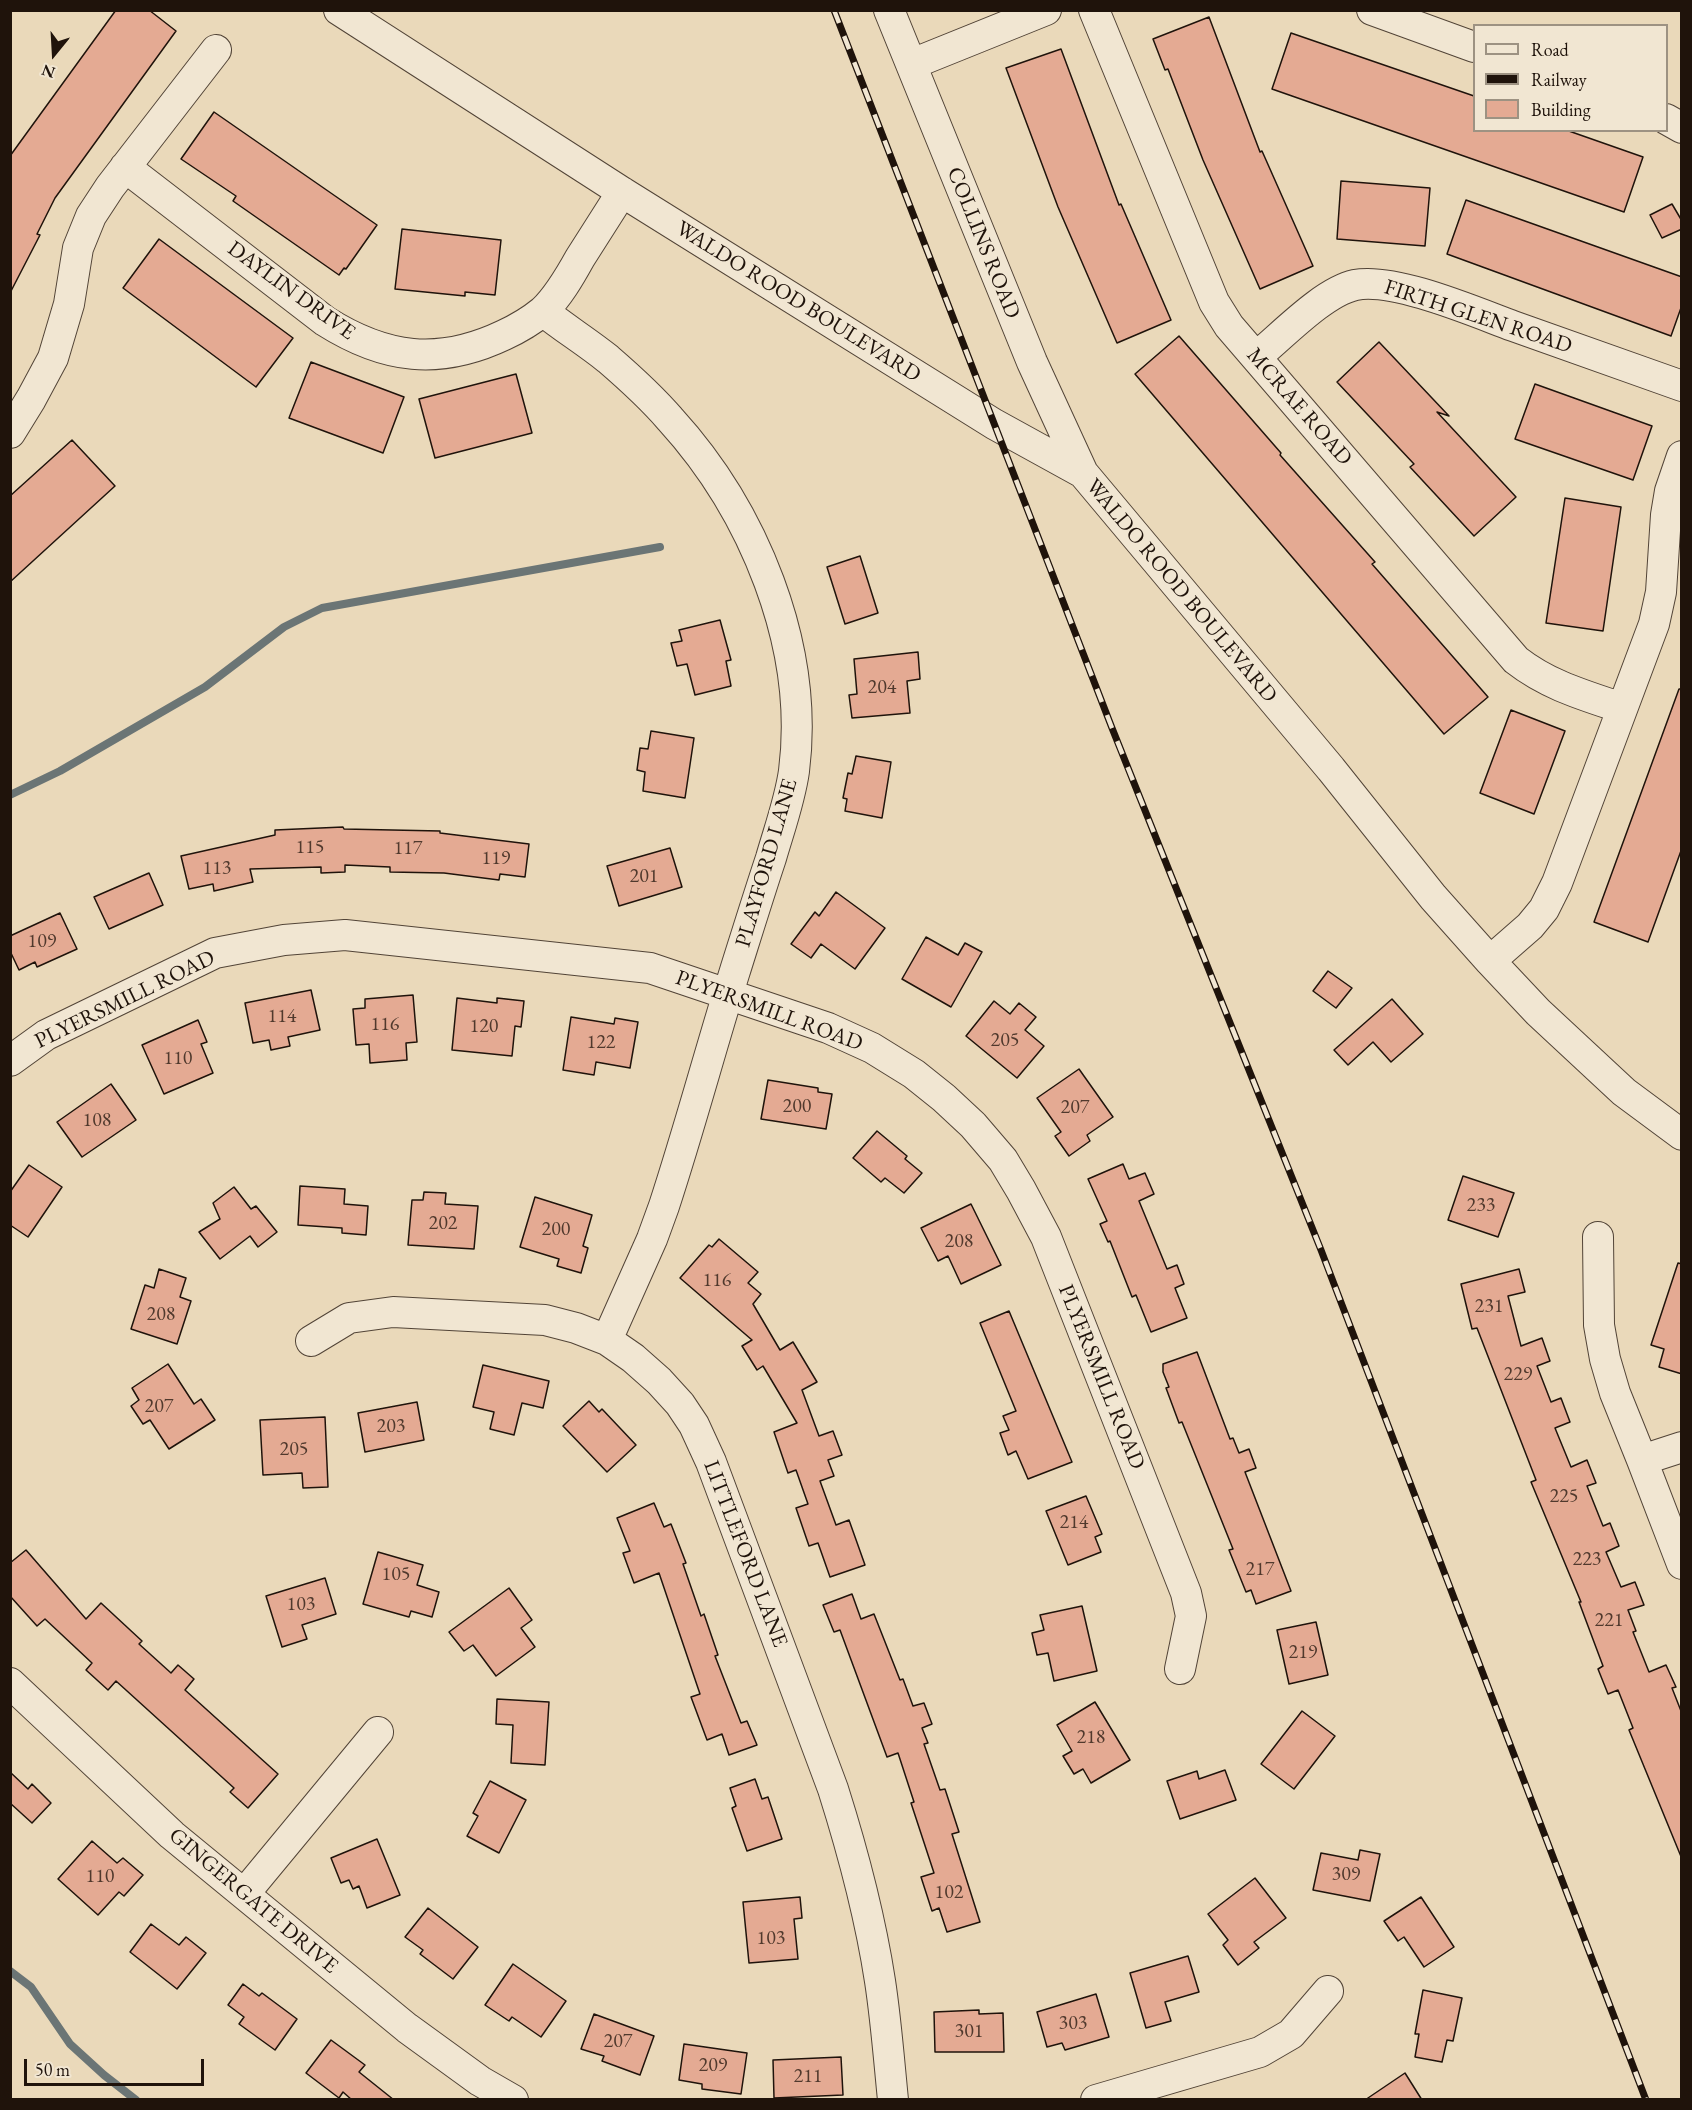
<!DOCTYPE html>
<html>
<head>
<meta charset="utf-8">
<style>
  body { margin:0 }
  #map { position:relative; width:1692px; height:2110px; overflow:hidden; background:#ead9ba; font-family:"EB Garamond",serif }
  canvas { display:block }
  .frame { position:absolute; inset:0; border:12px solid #1f130b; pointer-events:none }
  .legend { position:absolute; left:1473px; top:24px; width:195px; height:108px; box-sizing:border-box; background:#f1e6d2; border:2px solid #9d9282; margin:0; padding:8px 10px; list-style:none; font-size:18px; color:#1f130b }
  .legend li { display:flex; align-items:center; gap:12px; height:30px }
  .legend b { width:30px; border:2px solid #9d9282 }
  .north { position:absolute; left:24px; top:24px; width:60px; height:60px; -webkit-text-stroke:4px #f1e6d2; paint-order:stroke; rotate:198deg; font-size:16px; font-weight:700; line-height:24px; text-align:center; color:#1f130b }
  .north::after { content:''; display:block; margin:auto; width:21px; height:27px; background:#1f130b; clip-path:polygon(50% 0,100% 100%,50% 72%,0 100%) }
  .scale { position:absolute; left:24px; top:2059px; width:180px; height:27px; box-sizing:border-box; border:3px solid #1f130b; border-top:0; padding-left:8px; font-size:18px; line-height:21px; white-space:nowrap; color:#1f130b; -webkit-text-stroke:4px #f1e6d2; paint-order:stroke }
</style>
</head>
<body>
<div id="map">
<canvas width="1692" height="2110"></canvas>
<div class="frame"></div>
<ul class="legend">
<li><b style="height:8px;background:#f1e6d2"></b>Road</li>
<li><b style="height:8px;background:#1f130b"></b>Railway</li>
<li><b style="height:16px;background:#e4aa93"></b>Building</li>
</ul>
<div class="north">N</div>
<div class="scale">50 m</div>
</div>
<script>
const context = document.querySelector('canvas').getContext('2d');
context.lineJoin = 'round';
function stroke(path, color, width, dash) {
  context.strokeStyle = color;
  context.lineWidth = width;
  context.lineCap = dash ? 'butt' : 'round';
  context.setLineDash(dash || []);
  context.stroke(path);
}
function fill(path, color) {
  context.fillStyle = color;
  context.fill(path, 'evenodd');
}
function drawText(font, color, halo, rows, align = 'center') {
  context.font = font + ' "EB Garamond",serif';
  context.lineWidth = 6;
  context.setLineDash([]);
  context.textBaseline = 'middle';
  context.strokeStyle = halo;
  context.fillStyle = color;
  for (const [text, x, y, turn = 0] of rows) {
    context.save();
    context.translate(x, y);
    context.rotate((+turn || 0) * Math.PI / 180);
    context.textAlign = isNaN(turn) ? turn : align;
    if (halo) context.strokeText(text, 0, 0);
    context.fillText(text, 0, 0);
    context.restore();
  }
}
stroke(new Path2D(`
  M10,795L60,771L205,687L284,627L322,608L660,547
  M10,1971L31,1987L70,2044L104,2075L136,2100`), '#6b7575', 8);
const building = new Path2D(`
  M116,10H149L176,31L55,198L37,234L40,235L10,293V156Z
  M1209,17L1260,152L1262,151L1313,266L1260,289L1203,160L1168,69L1165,70L1153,39Z
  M1291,33L1474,96V130H1566L1643,157L1624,212L1272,89Z
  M1061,49L1119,205L1121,204L1171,320L1117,343L1058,207L1006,68Z
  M214,112L377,225L346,269L344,268L339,275L233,201L236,196L181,159Z
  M1341,181L1430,188L1425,246L1337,239Z
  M1466,200L1682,277V305L1671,336L1447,254Z
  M1672,204L1682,221V229L1662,238L1650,215Z
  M402,229L501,240L495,295L465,292V296L395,289Z
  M159,239L293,338L256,387L123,288Z
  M1179,336L1281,453L1280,455L1375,562L1372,564L1488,697L1444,734L1135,374Z
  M1379,342L1449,416L1437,412L1516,497L1474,536L1410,467L1414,464L1337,382Z
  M311,362L404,397L383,453L289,418Z
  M516,374L532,433L435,458L419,399Z
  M1535,384L1652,426L1633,480L1515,439Z
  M72,440L115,486L10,582V496Z
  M1565,498L1621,507L1603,631L1546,623Z
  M860,556L878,613L845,624L827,567Z
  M720,620L731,660L726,661L731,686L695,695L687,664L677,666L671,643L682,641L679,630Z
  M918,652L920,679L907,681L910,713L852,718L849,695L857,694L854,659Z
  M1679,689H1682V848L1648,942L1594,922Z
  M1511,710L1565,731L1534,814L1480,793Z
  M651,731L694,738L685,798L643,791L645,772L637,770L640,748L648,749Z
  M856,756L891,762L882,818L845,811L847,799L843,798L848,773L852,774Z
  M343,827L344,829L440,831V833L529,844L525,877L500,874L499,880L444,873L390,872V867L345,865V872L321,873V867L250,869L253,882L214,891L213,884L189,889L181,856L275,835V830Z
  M670,848L682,887L619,906L607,866Z
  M149,873L163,905L109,929L94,897Z
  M836,892L885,928L855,969L821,944L811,958L791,944L815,912L819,916Z
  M60,913L77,949L37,967L35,962L19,970L10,951V936Z
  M926,937L958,955L965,943L982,952L951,1007L902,979Z
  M1328,971L1352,988L1336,1008L1313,991Z
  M311,990L320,1030L288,1037L290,1046L271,1050L269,1040L253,1043L245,1003Z
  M413,995L417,1042L406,1043L407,1060L370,1063L369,1044L356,1045L353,1009L365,1008V999Z
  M457,998L497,1003V998L524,1001L521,1027L515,1026L512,1056L452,1050Z
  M1392,999L1423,1034L1391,1062L1373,1042L1348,1065L1334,1050Z
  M994,1001L1010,1014L1019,1003L1036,1017L1025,1030L1044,1046L1017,1078L966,1036Z
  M571,1017L614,1024L615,1018L638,1022L630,1068L596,1062L594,1075L563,1070Z
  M198,1020L207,1042L201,1044L213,1073L164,1094L142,1045Z
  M1079,1069L1113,1117L1087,1135L1090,1141L1069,1156L1055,1136L1061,1132L1037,1098Z
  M768,1080L818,1088V1092L832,1094L826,1129L761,1119Z
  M111,1084L136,1120L82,1157L57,1122Z
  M877,1131L907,1156L905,1159L922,1173L904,1193L885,1178L881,1182L853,1158Z
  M1123,1164L1129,1179L1145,1173L1154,1194L1139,1201L1167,1269L1177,1265L1184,1284L1175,1288L1187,1318L1151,1332L1136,1295L1132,1297L1110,1241L1108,1242L1100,1224L1107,1221L1088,1179Z
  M29,1165L62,1187L28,1237L10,1225V1192Z
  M1463,1176L1514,1193L1498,1237L1448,1220Z
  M300,1186L345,1189L344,1204L368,1206L366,1235L342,1233V1228L298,1225Z
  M234,1187L251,1209L256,1206L277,1232L258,1247L250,1236L220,1259L199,1232L220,1219L213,1203Z
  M424,1192L446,1193L445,1204L478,1206L474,1249L408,1245L412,1200H423Z
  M535,1197L592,1215L583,1246L588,1248L581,1273L557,1266L559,1259L520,1247Z
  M971,1204L1001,1265L961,1284L948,1256L938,1261L921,1228Z
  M719,1239L758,1272L748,1283L761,1294L753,1304L780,1350L793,1342L817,1382L802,1390L819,1436L833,1431L842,1455L828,1460L834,1476L820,1481L836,1525L849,1520L865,1565L830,1577L818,1543L809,1546L796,1508L808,1504L796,1470L788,1473L774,1432L797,1423L763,1366L757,1370L742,1346L752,1340L680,1278L709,1245L712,1247Z
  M1678,1263L1682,1264V1374L1659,1367L1664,1349L1651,1345Z
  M159,1269L186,1278L180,1297L191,1301L177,1344L131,1329L145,1285L154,1288Z
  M1519,1269L1525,1292L1508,1296L1521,1346L1542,1338L1550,1361L1537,1366L1551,1402L1561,1398L1570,1422L1555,1428L1571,1467L1587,1460L1596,1483L1587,1486L1603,1526L1610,1523L1619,1546L1606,1552L1621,1587L1635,1582L1644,1605L1628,1610L1636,1631L1633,1632L1649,1672L1666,1665L1676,1687L1672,1688L1681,1711L1682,1859L1629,1730L1633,1728L1618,1690L1608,1694L1598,1669L1603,1666L1579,1602H1581L1531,1482L1536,1480L1477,1328L1472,1329L1461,1284Z
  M1009,1311L1072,1462L1028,1479L1016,1451L1008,1455L1000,1433L1009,1430L1003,1416L1016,1411L980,1323Z
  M1197,1352L1230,1439L1233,1438L1239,1453L1249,1449L1256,1468L1245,1472L1291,1591L1256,1604L1251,1590L1246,1592L1229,1550L1233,1549L1182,1422L1179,1423L1166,1388L1169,1387L1163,1372V1364Z
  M168,1364L194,1404L201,1399L215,1420L169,1449L150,1420L143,1424L131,1406L139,1400L132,1388Z
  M483,1365L549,1381L543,1408L522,1403L514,1435L490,1429L494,1412L473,1407Z
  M589,1401L599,1412L602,1409L636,1445L607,1472L563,1426Z
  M417,1402L424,1440L365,1452L358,1413Z
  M325,1417L328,1487L303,1488L302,1473L263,1475L260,1420Z
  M1086,1496L1102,1534L1095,1537L1101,1552L1068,1565L1046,1511Z
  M654,1503L664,1527L671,1524L686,1563L683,1564L701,1616L704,1614L718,1655L715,1656L741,1723L747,1721L757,1745L729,1755L722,1734L707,1740L691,1697L700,1694L659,1573L634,1583L623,1553L630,1551L617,1518Z
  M26,1550L86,1619L101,1603L142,1641L139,1644L171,1673L178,1665L194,1679L185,1690L278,1774L248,1808L230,1792L234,1788L116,1681L108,1690L86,1670L92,1663L45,1619L37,1626L10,1596V1563Z
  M378,1552L423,1565L417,1585L439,1592L432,1617L411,1611L409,1617L363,1604Z
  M325,1578L336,1614L302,1625L307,1639L282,1647L266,1596Z
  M509,1588L532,1620L521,1628L535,1647L496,1676L473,1645L464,1651L449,1632Z
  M852,1594L861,1619L874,1614L900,1680L903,1679L913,1706L924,1703L932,1724L922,1728L928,1743L924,1744L940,1790L945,1789L959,1832L952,1834L980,1922L947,1932L939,1908L932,1911L921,1877L934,1873L911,1803L914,1802L898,1753L887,1757L840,1630L834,1632L823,1605Z
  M1082,1606L1097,1671L1054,1681L1048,1653L1037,1655L1032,1633L1044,1630L1040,1615Z
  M1316,1622L1328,1675L1289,1684L1277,1630Z
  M497,1699L549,1702L545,1765L511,1763L513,1725L496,1724Z
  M1095,1702L1130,1760L1091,1783L1083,1769L1074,1774L1063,1756L1072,1751L1057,1725Z
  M1302,1711L1335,1736L1294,1789L1261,1764Z
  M1225,1770L1236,1800L1180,1819L1167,1781L1197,1771L1199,1779Z
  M10,1772L28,1789L32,1784L51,1803L32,1823L10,1803Z
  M755,1779L762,1799L768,1797L782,1839L747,1851L732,1808L736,1806L730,1788Z
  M490,1781L526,1800L499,1853L467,1836L478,1816L473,1813Z
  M377,1839L400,1895L367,1908L359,1886L353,1889L349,1880L341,1883L331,1858Z
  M92,1841L117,1863L123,1858L143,1875L124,1896L119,1892L98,1915L58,1879Z
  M1360,1850L1380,1854L1370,1901L1313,1890L1321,1853L1358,1860Z
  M1255,1878L1286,1918L1254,1942L1259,1948L1238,1965L1223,1945L1228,1940L1208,1914Z
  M800,1897L802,1918L794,1919L798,1959L749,1963L743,1902Z
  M1421,1897L1454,1947L1424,1967L1404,1937L1398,1941L1384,1921Z
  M428,1908L478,1947L453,1979L420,1954L423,1950L405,1937Z
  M151,1924L179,1945L186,1937L206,1953L177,1989L130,1952Z
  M1188,1956L1199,1992L1165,2002L1171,2021L1146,2028L1130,1973Z
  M513,1964L566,2001L541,2037L512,2017L509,2021L485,2005Z
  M243,1984L259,1996L262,1993L297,2019L275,2050L239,2024L244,2017L228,2005Z
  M1423,1990L1462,1998L1453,2041L1447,2040L1442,2062L1415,2057L1419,2034H1415Z
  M1096,1994L1109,2037L1065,2050L1062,2043L1047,2047L1037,2012Z
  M979,2010V2014L1003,2013L1004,2052H935L934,2012Z
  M594,2014L654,2036L640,2075L602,2061L604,2056L581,2049Z
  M331,2040L365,2065L359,2072L394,2100H352L343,2092L339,2098L306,2073Z
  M684,2044L747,2053L741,2094L702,2089V2084L679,2080Z
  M841,2057L843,2095L774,2098L773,2060Z
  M1405,2073L1422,2100H1365Z`);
fill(building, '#e4aa93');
stroke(building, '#1f130b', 1.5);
const minor = new Path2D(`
  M339,10L622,192L994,424L1083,473L1331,769L1433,897L1490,961L1538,1012L1624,1092L1682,1135
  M889,10L1032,362L1083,473
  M1094,10L1214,302L1229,326L1516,660C1548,685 1583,695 1622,708
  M1372,10L1474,47
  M912,64L1046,10
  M1666,119L1682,128
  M125,167L325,321C385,359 439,366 504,335C517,329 532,320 543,311C558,297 570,276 580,258C594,236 608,214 622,192
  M543,311C564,328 587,342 608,359C630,378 651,397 670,419C753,510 810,645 794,771C790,800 779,830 771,858C758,897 746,936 734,974C710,1051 689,1130 664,1206L652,1239L607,1340
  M1256,357C1282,336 1323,292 1355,285C1394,277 1475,312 1513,326C1569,346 1625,366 1682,386
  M10,433L31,399L53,358L69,304L78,248L91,216L110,187L216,50
  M1490,961L1530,926L1544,909L1557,883L1654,624L1661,592L1666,515L1670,491L1682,456
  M10,1061L46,1035L215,953L284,940L345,935L650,968L828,1028L872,1048L914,1074L944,1098L973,1125L1003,1160L1021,1190L1046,1237L1186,1593L1191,1616L1180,1669
  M1598,1237L1599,1325L1605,1359L1615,1393L1642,1460L1682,1564
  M311,1341L349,1318L393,1312L545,1320L576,1328L607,1340L633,1358L659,1381L680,1404L694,1425L711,1462L833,1789C853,1852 870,1916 880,1981C886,2020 889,2060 893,2100
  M1642,1460L1682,1447
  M10,1683L172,1835L407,2028L480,2081L513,2100
  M244,1894L378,1732
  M1096,2100L1260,2052L1291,2034L1328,1991`);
stroke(minor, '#524437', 32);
stroke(minor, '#f1e6d2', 30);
const rail = new Path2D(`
  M834,10L1112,728L1321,1250L1646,2100`);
stroke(rail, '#1f130b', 7);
stroke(rail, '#f1e6d2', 4.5, [14]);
drawText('20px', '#50392d', null, [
  ["204",882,688],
  ["115",310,848],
  ["117",408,849],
  ["119",496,859],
  ["113",217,869],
  ["201",644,877],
  ["109",42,942],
  ["114",282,1017],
  ["116",385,1025],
  ["120",484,1027],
  ["205",1005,1041],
  ["122",601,1043],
  ["110",178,1059],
  ["200",797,1107],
  ["207",1075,1108],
  ["108",97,1121],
  ["233",1481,1206],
  ["202",443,1224],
  ["200",556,1230],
  ["208",959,1242],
  ["116",717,1281],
  ["231",1489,1307],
  ["208",161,1315],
  ["229",1518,1375],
  ["207",159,1407],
  ["203",391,1427],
  ["205",294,1450],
  ["225",1564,1497],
  ["214",1074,1523],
  ["223",1587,1560],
  ["217",1260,1570],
  ["105",396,1575],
  ["103",301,1605],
  ["221",1609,1621],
  ["219",1303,1653],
  ["218",1091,1738],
  ["309",1346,1875],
  ["110",100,1877],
  ["102",949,1893],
  ["103",771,1939],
  ["303",1073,2024],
  ["301",969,2032],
  ["207",618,2042],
  ["209",713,2066],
  ["211",808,2077]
]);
drawText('22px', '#1f130b', '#f1e6d2', [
  ["COLLINS ROAD",983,243,68],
  ["DAYLIN DRIVE",291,291,36],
  ["WALDO ROOD BOULEVARD",798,302,32],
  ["FIRTH GLEN ROAD",1478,317,18],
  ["MCRAE ROAD",1299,407,49],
  ["WALDO ROOD BOULEVARD",1181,591,50],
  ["PLAYFORD LANE",767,863,-74],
  ["PLYERSMILL ROAD",125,1000,-26],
  ["PLYERSMILL ROAD",769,1011,20],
  ["PLYERSMILL ROAD",1101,1377,68],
  ["LITTLEFORD LANE",745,1554,69],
  ["GINGERGATE DRIVE",253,1901,40]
]);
</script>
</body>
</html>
